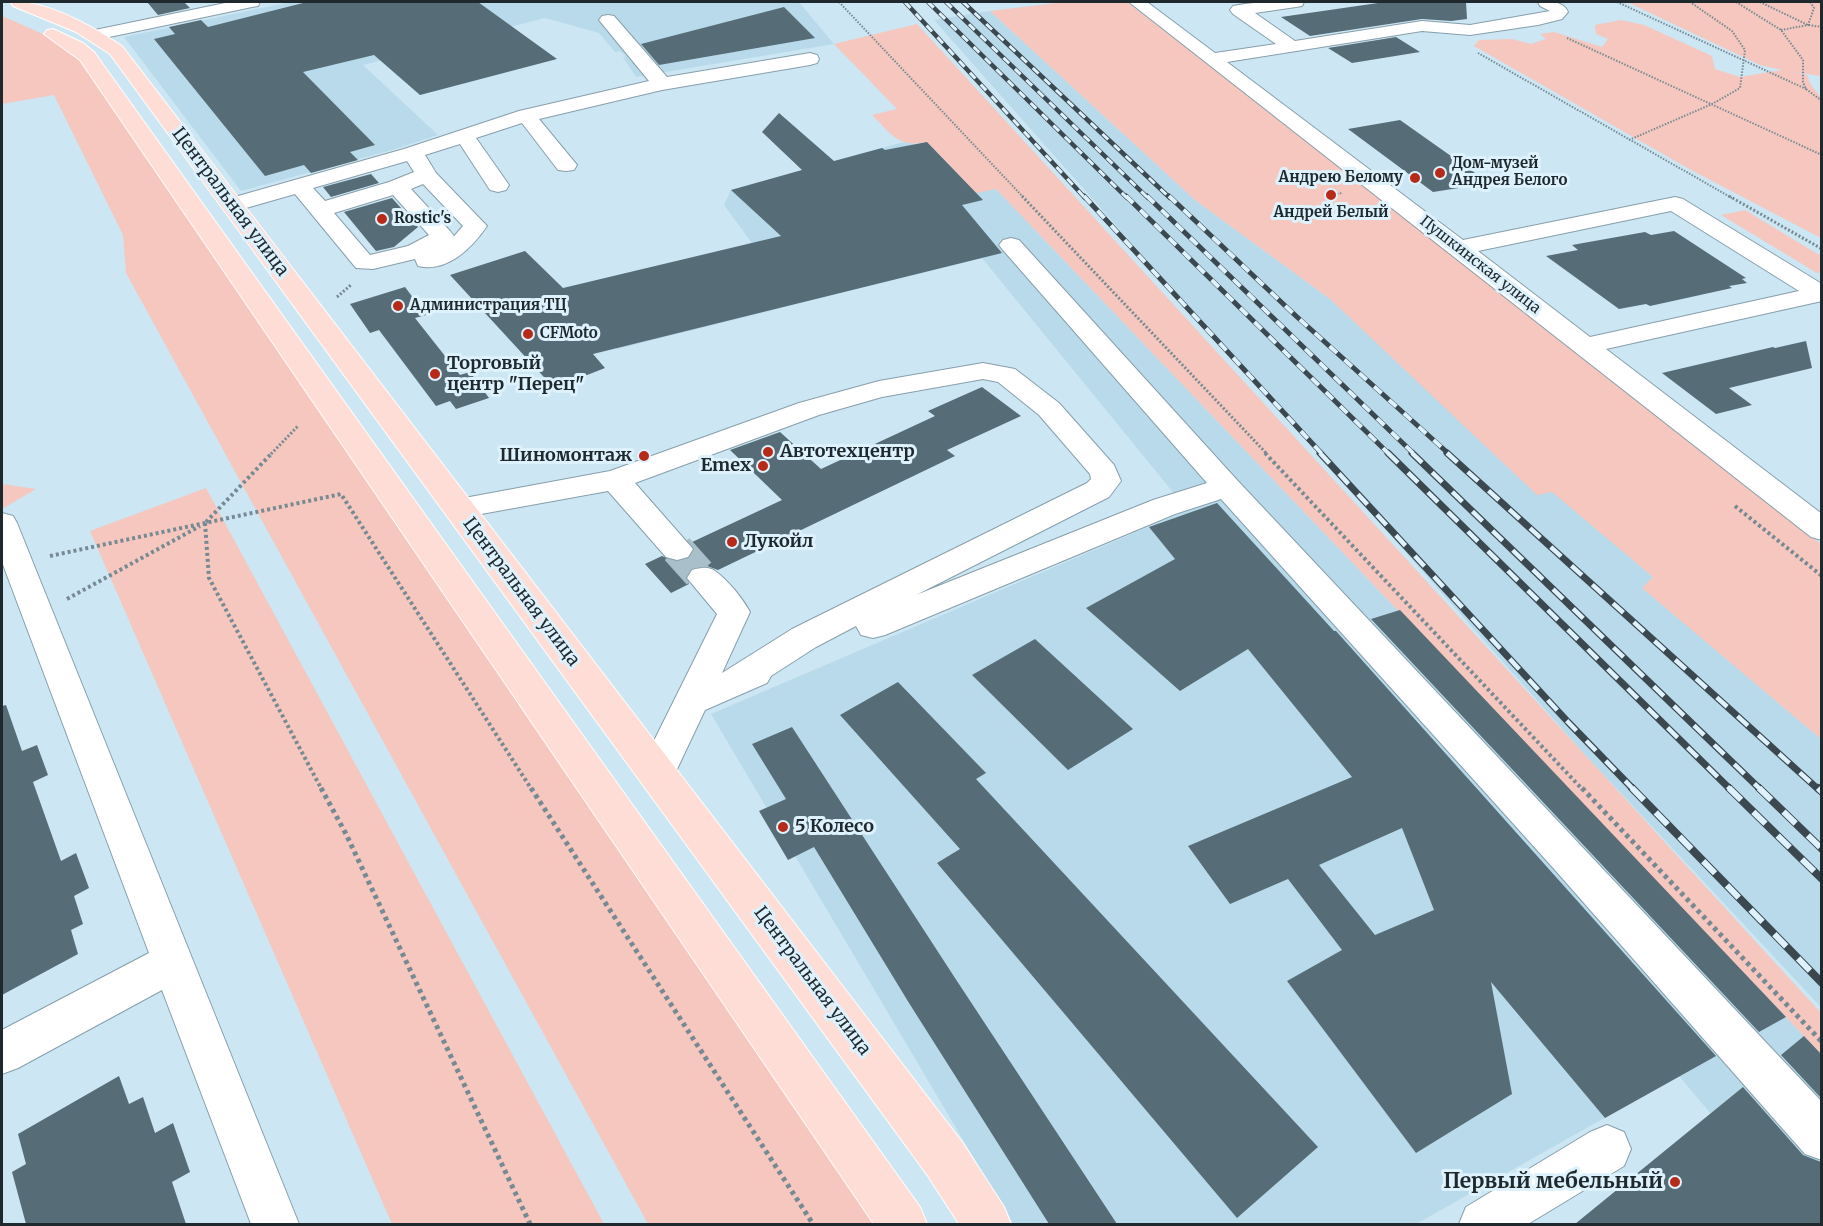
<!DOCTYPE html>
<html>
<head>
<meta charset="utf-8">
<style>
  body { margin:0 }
  #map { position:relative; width:1823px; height:1226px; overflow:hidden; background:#cce6f3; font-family:Merriweather,serif }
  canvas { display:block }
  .frame { position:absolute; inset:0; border:3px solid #1e282d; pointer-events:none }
</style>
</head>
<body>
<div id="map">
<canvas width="1823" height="1226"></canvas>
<div class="frame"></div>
</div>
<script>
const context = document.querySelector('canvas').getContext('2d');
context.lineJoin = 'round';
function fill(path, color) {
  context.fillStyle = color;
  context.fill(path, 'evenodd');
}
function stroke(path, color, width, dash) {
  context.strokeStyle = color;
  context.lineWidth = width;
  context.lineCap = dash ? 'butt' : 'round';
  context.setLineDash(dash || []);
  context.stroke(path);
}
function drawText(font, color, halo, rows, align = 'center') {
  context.font = font + ' Merriweather,serif';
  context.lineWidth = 6;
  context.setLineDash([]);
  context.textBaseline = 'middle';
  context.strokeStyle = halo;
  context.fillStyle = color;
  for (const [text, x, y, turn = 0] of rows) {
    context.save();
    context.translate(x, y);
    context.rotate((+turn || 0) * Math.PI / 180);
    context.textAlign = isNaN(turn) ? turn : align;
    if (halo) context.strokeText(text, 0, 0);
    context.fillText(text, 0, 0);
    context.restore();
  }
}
fill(new Path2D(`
  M290,2H799L834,44L636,77L623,57L626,56L619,51L615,52L599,33L545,18L363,65L438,135L392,150L241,191L124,37Z
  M990,11L1195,200L1330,299L1653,577L1643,588L1821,739V1007L1588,758L934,20Z
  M911,142L915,145L927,142L976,192L996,189L1821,1054V1224H1804L1679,1076L1416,1224H1013L711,714L1190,509L1172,491L982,258L617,349L614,344L752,243L724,205L731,190L900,143Z`), '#b9daea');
fill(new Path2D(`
  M1065,2H1127L1449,250L1821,544V739L1642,588L1653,577L1552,492L1537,495L1330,299L1195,200L990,11Z
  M1627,2H1821V76L1794,72L1807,75L1810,83L1821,98V238L1691,170L1474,46L1479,40L1512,39L1531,44L1546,39L1540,34L1554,32L1602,47L1608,39L1596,34L1595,25L1621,20L1644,25L1712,56L1715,69L1740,77L1782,70L1760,65Z
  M2,16L52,38L81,57L887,1224H648L126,273L123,235L54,95L2,104Z
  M917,24L1821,1013V1054L996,189L976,193L927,142C897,148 892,134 872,115L897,109L834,44Z
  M1745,210L1821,256V272L1817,273L1721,215Z
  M2,484L36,489L2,509Z
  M206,488L604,1224H392L90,531Z`), '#f5c7be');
fill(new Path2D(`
  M147,2H184L190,8L158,15Z
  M307,2H478L557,59L420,95L374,55L303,72L375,145L350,152L358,160L311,173L304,165L265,176L154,39L175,34L169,27L201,20L208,27Z
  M1385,2H1466L1467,19L1451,21L1422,19L1310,36L1281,17Z
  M784,7L815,38L659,65L641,44Z
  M1396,37L1420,52L1352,63L1328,48Z
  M779,113L834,161L882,148L885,150L927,142L983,200L962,205L1002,253L593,354L605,368L554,388L450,275L525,251L563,288L781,236L731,190L802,170L762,132Z
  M1400,120L1475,173L1463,175L1478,185L1433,192L1348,129Z
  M371,174L379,183L331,197L323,187Z
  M392,198L418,227L394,247L376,251L344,212Z
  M1674,231L1746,278L1742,279L1747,283L1729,286L1732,288L1650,306L1646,304L1619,309L1546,256L1578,250L1572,245L1645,232L1651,235Z
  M405,287L426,315L415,318L460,375L470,372L489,398L456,409L450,401L436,406L379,330L370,333L350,304Z
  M1806,341L1812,368L1729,388L1752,405L1716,414L1662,373L1773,347L1775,348Z
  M982,387L1021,416L947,450L955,456L718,570L707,566L691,568L685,578L689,584L671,593L645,564L662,556L676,562L689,559L695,549L690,543L782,500L730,450L780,432L821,469L935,416L928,411Z
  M1217,503L1334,631H1336L1716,1056L1605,1118L1491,982L1512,1094L1416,1153L1287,981L1342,950L1288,879L1230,904L1188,846L1352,777L1248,649L1180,691L1086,608L1175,559L1149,527ZM1402,828L1434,910L1375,935L1319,865Z
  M1400,610L1786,1017L1759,1032L1371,619Z
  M1035,639L1133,729L1068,770L972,675Z
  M898,682L986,773L976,779L1318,1147L1237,1218L937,863L960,849L840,715Z
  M6,705L22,751L37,745L48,775L33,782L61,861L76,853L89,888L74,896L83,924L71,930L78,954L2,995V706Z
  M792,727L955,978L1117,1224H1049L909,1003L814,847L788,860L759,811L786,799L752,744Z
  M1804,1036L1821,1054V1098L1781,1055Z
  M119,1076L129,1104L143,1097L155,1133L173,1123L190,1172L172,1182L186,1224H26L12,1172L26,1164L18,1134Z
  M1743,1087L1803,1155L1821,1162V1224H1575Z`), '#566d78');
stroke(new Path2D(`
  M677,549L703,578`), '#a9c0cb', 33, [33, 16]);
const minor = new Path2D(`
  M230,2H260L258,6L252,7L95,40L89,39L86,35L89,31L95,30Z
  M1129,2H1147L1215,53L1276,44L1233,14L1230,10L1233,6C1256,1 1280,2 1304,2L1302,6L1296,7L1255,13L1295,41L1422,21L1470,25L1550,11L1540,6L1538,2C1550,2 1563,0 1568,12L1562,19L1538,25L1470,35L1422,31L1227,62L1463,240L1675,197L1683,199L1822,284V301L1606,349L1822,514V540L1811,537ZM1671,211L1799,291L1590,337L1478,251Z
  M608,15L614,16L667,77L810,53L817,55L819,59L817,63L810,65L662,90L539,119L577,165L574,170L566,171L558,170L522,123L476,138L509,185L506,190L498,192L490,190L460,144L425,155L436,173L487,226C472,248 447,273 418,266L415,259L373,269L356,268L295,194L232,212L224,210L221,205L224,200L404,149L519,111L649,81L599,20L602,16ZM407,161L414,172L389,182L325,201L313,188ZM423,184L463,226L450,241L454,236L450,231L411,189ZM393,195L429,235L408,246L370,255L334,213Z
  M1011,238L1019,240L1237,480L1822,1102V1160L1805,1154L1555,870L1221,499L1175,514L885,635L873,638L861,635L856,626L816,647L771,676L767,683L705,710L670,784L657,788L644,784L638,773L717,614L687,578L692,570C700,568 708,566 715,571C728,580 743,599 750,612L722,673L792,629L1087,483L1091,479L1090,474L1039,415L998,382L983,379L882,397L819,415L635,483L693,549L688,557L677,560L666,557L608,491L459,518L448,515L444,508L448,501L610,471L799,403L879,381L983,363L1015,369L1059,403L1114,465L1121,481L1109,497L916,595L1153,500L1207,483L1003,250L999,245L1003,240Z
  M2,513L13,516L17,523L299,1224H251L162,990L18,1068L2,1074V1030L149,953L2,562Z
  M1607,1125L1624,1132L1631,1149L1624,1166L1528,1224H1459L1466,1207L1590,1132Z`);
const major = new Path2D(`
  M11,2C48,0 92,26 122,46L962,1142L1004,1207L1011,1224H959L928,1176L110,54L76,32L13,6Z
  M53,29L83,43L94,52L920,1207L927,1224H874L80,60L44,34L47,30Z`);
stroke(minor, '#879fab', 2);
stroke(major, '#fff', 2);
stroke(new Path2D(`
  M839,2L1024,198
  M1617,2L1806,89
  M1736,2L1781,30L1803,60V82L1806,89L1822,101
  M1760,2L1808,25L1822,27
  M1781,30L1808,25L1814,8L1810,2
  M1567,38L1822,155
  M1478,53L1732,198
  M1629,140L1712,104L1740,88L1745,50L1732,31L1690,2
  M1331,195L1342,193`), '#778a93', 2, [1.5, 1.5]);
stroke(new Path2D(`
  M1022,196L1267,454
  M1729,196L1822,249
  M337,297L352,284
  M271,454L298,426`), '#778a93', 3, [2, 2]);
stroke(new Path2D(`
  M1265,453L1583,790
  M1735,506L1822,576
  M206,522L272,453
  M205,523L209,578L322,790
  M50,556L341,494L532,790
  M67,599L200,526`), '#778a93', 4, [3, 3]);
stroke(new Path2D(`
  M321,788L346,834L530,1224
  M531,788L813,1224
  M1582,788L1822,1042`), '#778a93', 5, [4, 4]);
fill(minor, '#fff');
fill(major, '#fdddd6');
const railFar3 = new Path2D(`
  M905,2L1085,198
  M928,2L1127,198
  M946,2L1148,198
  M963,2L1170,198`);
const railFar2 = new Path2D(`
  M1084,196L1322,454
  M1126,196L1389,454
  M1147,196L1414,454
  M1169,196L1296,316L1449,454`);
const railFar1 = new Path2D(`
  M1320,453L1568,722L1634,790
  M1388,453L1731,790
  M1412,453L1761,790
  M1447,453L1819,790`);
const rail = new Path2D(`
  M1632,788L1822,983
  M1729,788L1822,879
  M1759,788L1822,849
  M1818,788L1822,792`);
stroke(railFar3, '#3c484f', 4.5);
stroke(railFar2, '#3c484f', 5);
stroke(railFar1, '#3c484f', 7);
stroke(rail, '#3c484f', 8);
stroke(railFar3, '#def2fd', 3, [8]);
stroke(railFar2, '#def2fd', 4, [10]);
stroke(railFar1, '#def2fd', 4.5, [14]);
stroke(rail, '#def2fd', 6, [17]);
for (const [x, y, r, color] of [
  [1440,173,6,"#b72918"],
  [1415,178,6,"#b72918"],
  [1331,195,6,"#b72918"],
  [382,219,6,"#b72918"],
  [398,306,6,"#b72918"],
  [528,334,6,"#b72918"],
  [435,374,6,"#b72918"],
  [768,452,6,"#b72918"],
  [644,456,6,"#b72918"],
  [763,466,6,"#b72918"],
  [732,542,6,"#b72918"],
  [783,827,6,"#b72918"],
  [1675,1182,6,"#b72918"]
]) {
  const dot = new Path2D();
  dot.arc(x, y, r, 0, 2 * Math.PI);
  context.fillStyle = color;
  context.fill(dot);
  stroke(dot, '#def2fd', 2);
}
drawText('bold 15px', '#1e282d', '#def2fd', [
  ["Дом-музей",1452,164],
  ["Андрея Белого",1452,181],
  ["Андрею Белому",1403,178,"right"],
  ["Андрей Белый",1331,213,"center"],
  ["Rostic's",394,219],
  ["Администрация ТЦ",410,306],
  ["CFMoto",540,334]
], 'left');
drawText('15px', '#1e282d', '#def2fd', [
  ["Пушкинская улица",1480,265,38]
]);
drawText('18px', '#1e282d', '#def2fd', [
  ["Центральная улица",230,202,53],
  ["Центральная улица",521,592,53],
  ["Центральная улица",812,981,53]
]);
drawText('bold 18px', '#1e282d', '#def2fd', [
  ["Торговый",447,364],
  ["центр \"Перец\"",447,385],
  ["Автотехцентр",780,452],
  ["Шиномонтаж",632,456,"right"],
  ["Emex",751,466,"right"],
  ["Лукойл",744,542],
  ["5 Колесо",795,827]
], 'left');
drawText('bold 21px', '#1e282d', '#def2fd', [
  ["Первый мебельный",1663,1182]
], 'right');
</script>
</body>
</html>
